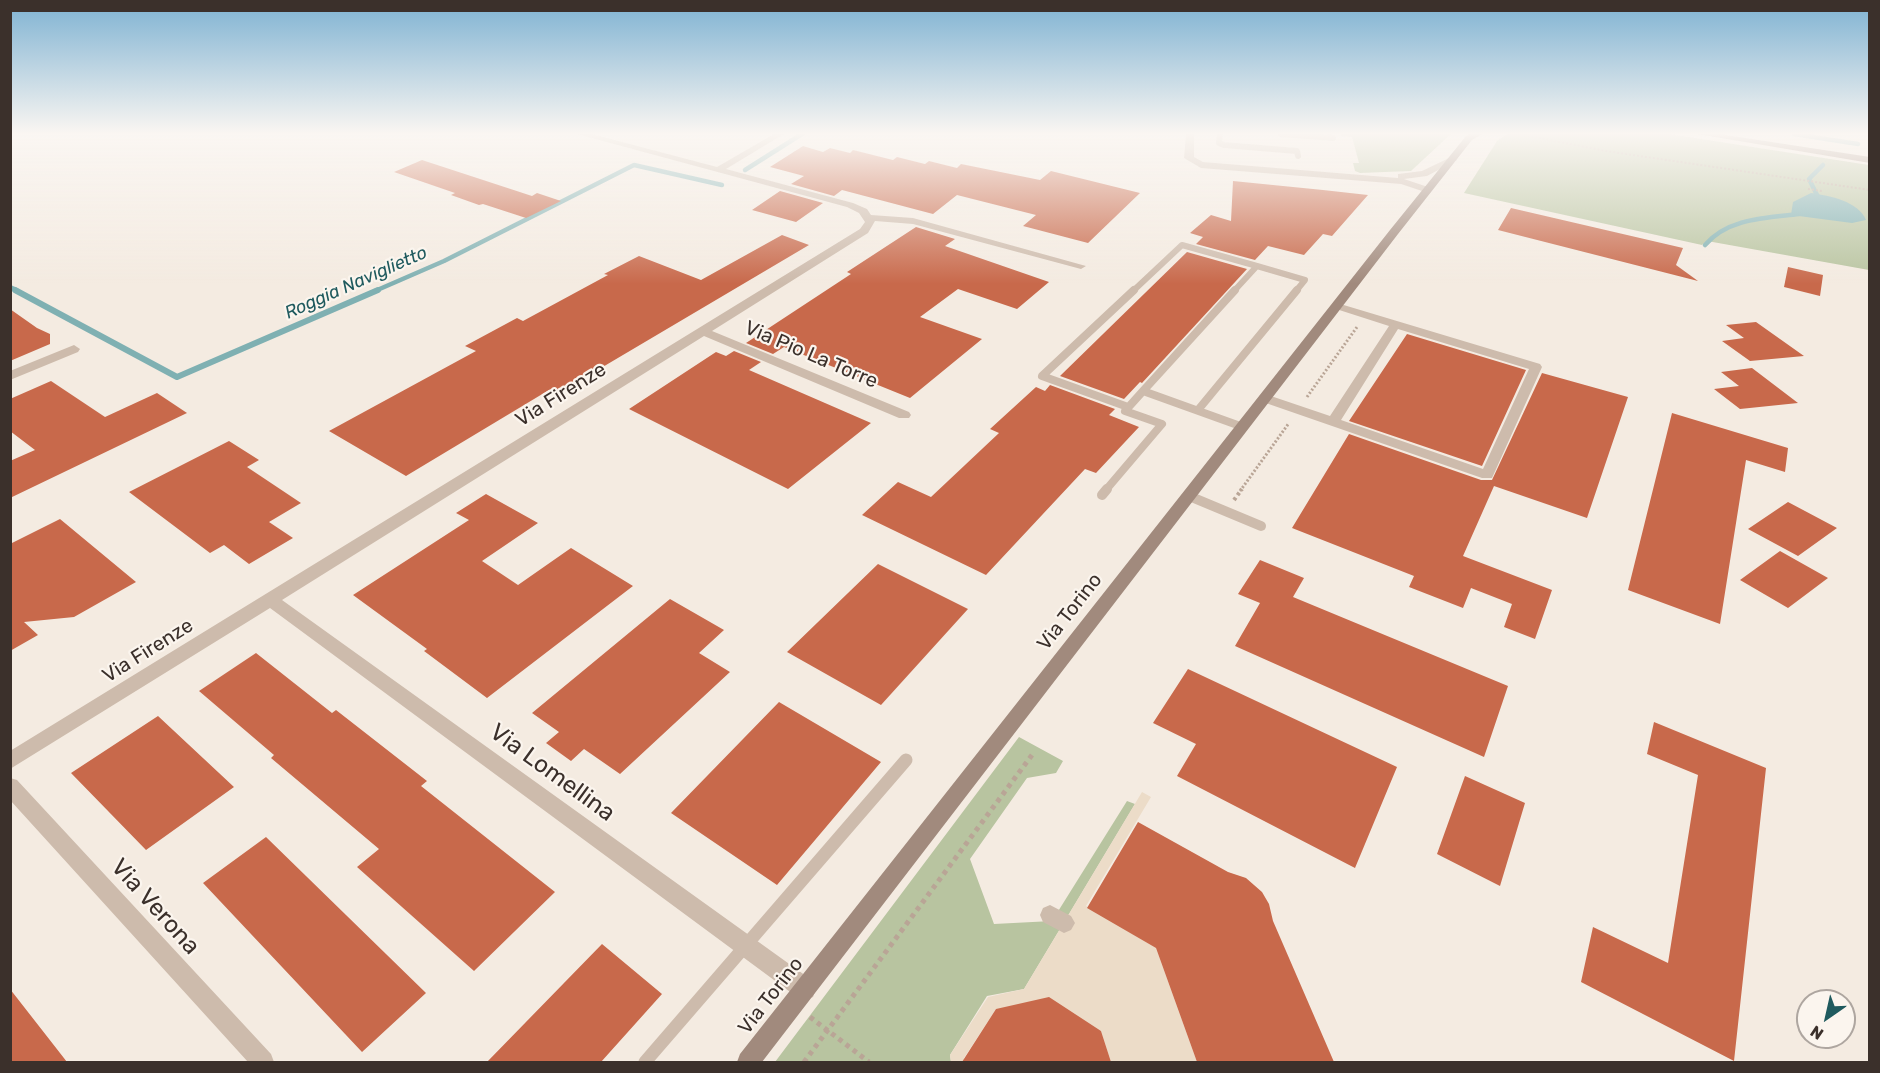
<!DOCTYPE html>
<html>
<head>
<meta charset="utf-8">
<style>
  body { margin:0 }
  #map { position:relative; width:1880px; height:1073px; overflow:hidden; background:#f4ebe1; font-family:Rubik,sans-serif }
  canvas { display:block }
  .frame { position:absolute; inset:0; border:12px solid #3b302b; pointer-events:none }
  .north { position:absolute; left:1796px; top:989px; width:60px; height:60px; box-sizing:border-box; background:#fbf5ee; border:2px solid #aea6a0; border-radius:50%; rotate:214deg; font-size:16px; font-weight:700; line-height:24px; text-align:center; color:#3b302b }
  .north::after { content:''; display:block; margin:auto; width:21px; height:27px; background:#1f5a5e; clip-path:polygon(50% 0,100% 100%,50% 72%,0 100%) }
</style>
</head>
<body>
<div id="map">
<canvas width="1880" height="1073"></canvas>
<div class="frame"></div>
<div class="north">N</div>
</div>
<script>
const context = document.querySelector('canvas').getContext('2d');
context.lineJoin = 'round';
function fill(path, color) {
  context.fillStyle = color;
  context.fill(path, 'evenodd');
}
function stroke(path, color, width, dash) {
  context.strokeStyle = color;
  context.lineWidth = width;
  context.lineCap = dash ? 'butt' : 'round';
  context.setLineDash(dash || []);
  context.stroke(path);
}
function drawText(font, color, halo, rows, align = 'center') {
  context.font = font + ' Rubik,sans-serif';
  context.lineWidth = 4.5;
  context.setLineDash([]);
  context.textBaseline = 'middle';
  context.strokeStyle = halo;
  context.fillStyle = color;
  for (const [text, x, y, turn = 0] of rows) {
    context.save();
    context.translate(x, y);
    context.rotate((+turn || 0) * Math.PI / 180);
    context.textAlign = isNaN(turn) ? turn : align;
    if (halo) context.strokeText(text, 0, 0);
    context.fillText(text, 0, 0);
    context.restore();
  }
}
fill(new Path2D(`
  M1341,134H1451L1411,171L1360,173L1355,171L1353,163H1359L1352,137L1341,136Z
  M1507,134H1669L1869,165V270L1707,241L1702,245L1464,193L1497,141Z
  M1019,737L1063,761L1056,773L1027,778L970,859L994,924L1052,921L1127,801L1135,804L1024,989L987,996L950,1055L951,1062H775Z`), '#b8c4a0');
fill(new Path2D(`
  M1142,792L1151,797L1086,906L1156,948L1197,1062H1111L1101,1031L996,1009L964,1058L965,1062H951L950,1055L988,997L1024,989Z`), '#ecdcc8');
fill(new Path2D(`
  M1811,193C1830,196 1858,201 1866,220L1852,223L1791,215L1793,202Z`), '#7fb0b2');
stroke(new Path2D(`
  M1794,134L1858,144
  M745,170L802,134
  M1821,203L1809,179L1823,165
  M1705,245C1728,218 1766,218 1799,214
  M10,287L18,291
  M375,291L444,261L634,165L722,185`), '#7fb0b2', 4.5);
stroke(new Path2D(`
  M15,290L177,377L378,290`), '#7fb0b2', 6);
fill(new Path2D(`
  M803,146L823,152L830,148L850,153L853,150L893,160L897,157L925,164L929,161L957,168L961,164L1040,180L1051,171L1140,193L1088,243L1023,226L1036,215L957,195L933,214L842,190L834,196L791,184L804,176L770,167Z
  M422,160L532,196L537,193L561,201L526,218L483,204L479,205L451,195L455,193L394,172Z
  M1233,181L1323,190L1368,195L1332,236L1323,234L1304,255L1268,246L1255,260L1196,244L1203,237L1190,233L1211,215L1231,221Z
  M780,191L823,203L796,222L752,210Z
  M1511,208L1683,248L1676,265L1698,281L1498,230Z
  M916,227L955,239L945,246L1049,282L1017,309L958,289L920,317L982,339L910,398L784,347L773,354L746,343L851,274L847,272Z
  M782,235L809,245L557,394L549,390L406,476L329,431L476,351L465,346L517,318L523,321L608,275L604,274L639,256L701,280Z
  M1187,252L1247,269L1142,383L1140,382L1124,399L1060,376Z
  M1788,267L1823,275L1820,296L1784,287Z
  M10,309L37,328L50,334V344L10,361Z
  M1756,322L1804,356L1750,361L1722,341L1744,338L1726,325Z
  M1407,334L1526,370L1482,466L1349,421Z
  M734,351L761,362L749,370L871,423L788,489L629,409L716,352L726,356Z
  M1752,368L1798,403L1740,409L1714,389L1739,386L1721,372Z
  M1542,373L1628,397L1587,518L1494,486L1463,556L1552,590L1535,639L1504,627L1512,604L1471,588L1463,608L1409,587L1414,576L1292,528L1349,434L1481,480H1492Z
  M51,381L105,417L157,393L187,413L10,498V461L35,450L10,431V399Z
  M1050,385L1115,409L1109,415L1139,427L1096,473L1085,469L986,575L862,515L898,482L931,497L999,433L990,429L1036,387L1045,391Z
  M1672,413L1788,448L1785,472L1746,460L1720,624L1628,590Z
  M229,441L259,460L247,467L301,503L269,522L293,538L249,564L224,545L210,553L129,492Z
  M486,494L538,523L482,561L518,585L571,548L633,586L487,698L424,651L427,649L353,595L469,520L456,513Z
  M1788,502L1837,528L1798,556L1748,529Z
  M60,519L136,582L74,617L24,622L38,635L10,651V544Z
  M1780,551L1828,578L1788,608L1740,580Z
  M1260,560L1304,578L1293,597L1508,686L1484,757L1235,646L1260,603L1238,594Z
  M878,564L968,609L881,705L787,652Z
  M670,599L724,630L699,653L730,672L620,774L584,749L571,761L546,743L559,732L532,713Z
  M256,653L332,713L336,710L427,781L421,786L555,892L474,971L357,867L379,849L271,758L274,755L199,691Z
  M1188,669L1397,767L1355,868L1177,776L1196,744L1153,723Z
  M779,702L881,762L777,885L671,813Z
  M158,716L234,787L146,850L71,773Z
  M1654,722L1766,768L1734,1061L1581,982L1593,927L1668,963L1698,775L1647,754Z
  M1465,776L1525,803L1500,886L1437,854Z
  M1138,822L1228,872L1246,878L1262,892L1269,904L1273,921L1334,1062H1197L1156,948L1087,908Z
  M266,837L426,993L362,1052L203,883Z
  M602,944L662,994L601,1062H487Z
  M10,989L67,1062H10Z
  M1049,997L1101,1031L1111,1062H962L996,1009Z`), '#c8694b');
stroke(new Path2D(`
  M1519,134L1606,151L1870,190
  M1808,189L1822,191`), '#b9a596', 2, [2, 2]);
stroke(new Path2D(`
  M1307,397L1357,327
  M1240,491L1289,423`), '#b9a596', 3, [2, 2]);
stroke(new Path2D(`
  M1234,500L1242,489`), '#b9a596', 4, [3, 3]);
stroke(new Path2D(`
  M810,1017L869,1062
  M804,1062L1032,755`), '#b9a596', 5, [4.5, 4.5]);
stroke(new Path2D(`
  M1220,134L1219,143L1224,145L1297,151L1298,156
  M1281,134L1333,138
  M1133,291L1182,245L1257,266
  M1234,291L1257,266L1305,280L1296,291`), '#cdbbac', 6);
stroke(new Path2D(`
  M1143,391L1235,290
  M1128,407L1042,376L1134,290
  M1198,410L1297,290
  M1105,491L1162,424L1125,411L1143,391L1243,427`), '#cdbbac', 8);
stroke(new Path2D(`
  M1102,495L1107,489
  M1189,496L1261,526`), '#cdbbac', 10);
stroke(new Path2D(`
  M645,1062L906,760`), '#cdbbac', 13);
fill(new Path2D(`
  M577,134H592L717,167L774,134H784L726,169L853,203L867,209L871,215L913,218L1086,266L1081,269L913,224L875,221L868,233L712,331L909,412L911,415L909,418H899L704,336L282,600L813,981L816,989L813,997L805,1000L797,997L270,608L10,769V751L860,229L865,222L859,213L847,207Z
  M1186,134H1194V157L1203,162L1398,178V174L1422,171L1449,158L1457,160L1427,176L1404,179L1431,188V192L1428,193L1401,184L1201,168L1184,158Z
  M1337,303L1540,364L1542,367L1492,478H1482L1260,401L1259,398L1260,395L1265,394L1330,416L1389,326L1333,308V304ZM1398,329L1529,369L1483,469L1341,420Z
  M74,345L80,349L78,352L10,380V371Z
  M10,778L17,780L271,1054L274,1062H248L10,800Z
  M1050,905L1071,916L1075,923L1071,930L1064,933L1043,922L1040,915L1043,908Z`), '#cdbbac');
fill(new Path2D(`
  M1470,134H1482L1472,140L1398,234L762,1062H737L740,1054L1390,230L1466,136Z
  M1697,134H1719L1870,157V163Z`), '#a18a7d');
const sky = context.createLinearGradient(0, 0, 0, 284);
sky.addColorStop(0, '#7eb2d2');
sky.addColorStop(0.47, '#faf6f2');
sky.addColorStop(1, '#faf6f200');
context.fillStyle = sky;
context.fillRect(0, 0, 1880, 284);
drawText('italic 18px', '#1f5a5e', '#fbf5ee', [
  ["Roggia Naviglietto",356,283,-24]
]);
drawText('20px', '#3b302b', '#fbf5ee', [
  ["Via Pio La Torre",811,355,23],
  ["Via Firenze",561,395,-32],
  ["Via Torino",1070,612,-52],
  ["Via Firenze",148,651,-32],
  ["Via Torino",771,996,-52]
]);
drawText('24px', '#3b302b', '#fbf5ee', [
  ["Via Lomellina",552,773,36],
  ["Via Verona",155,907,48]
]);
</script>
</body>
</html>
